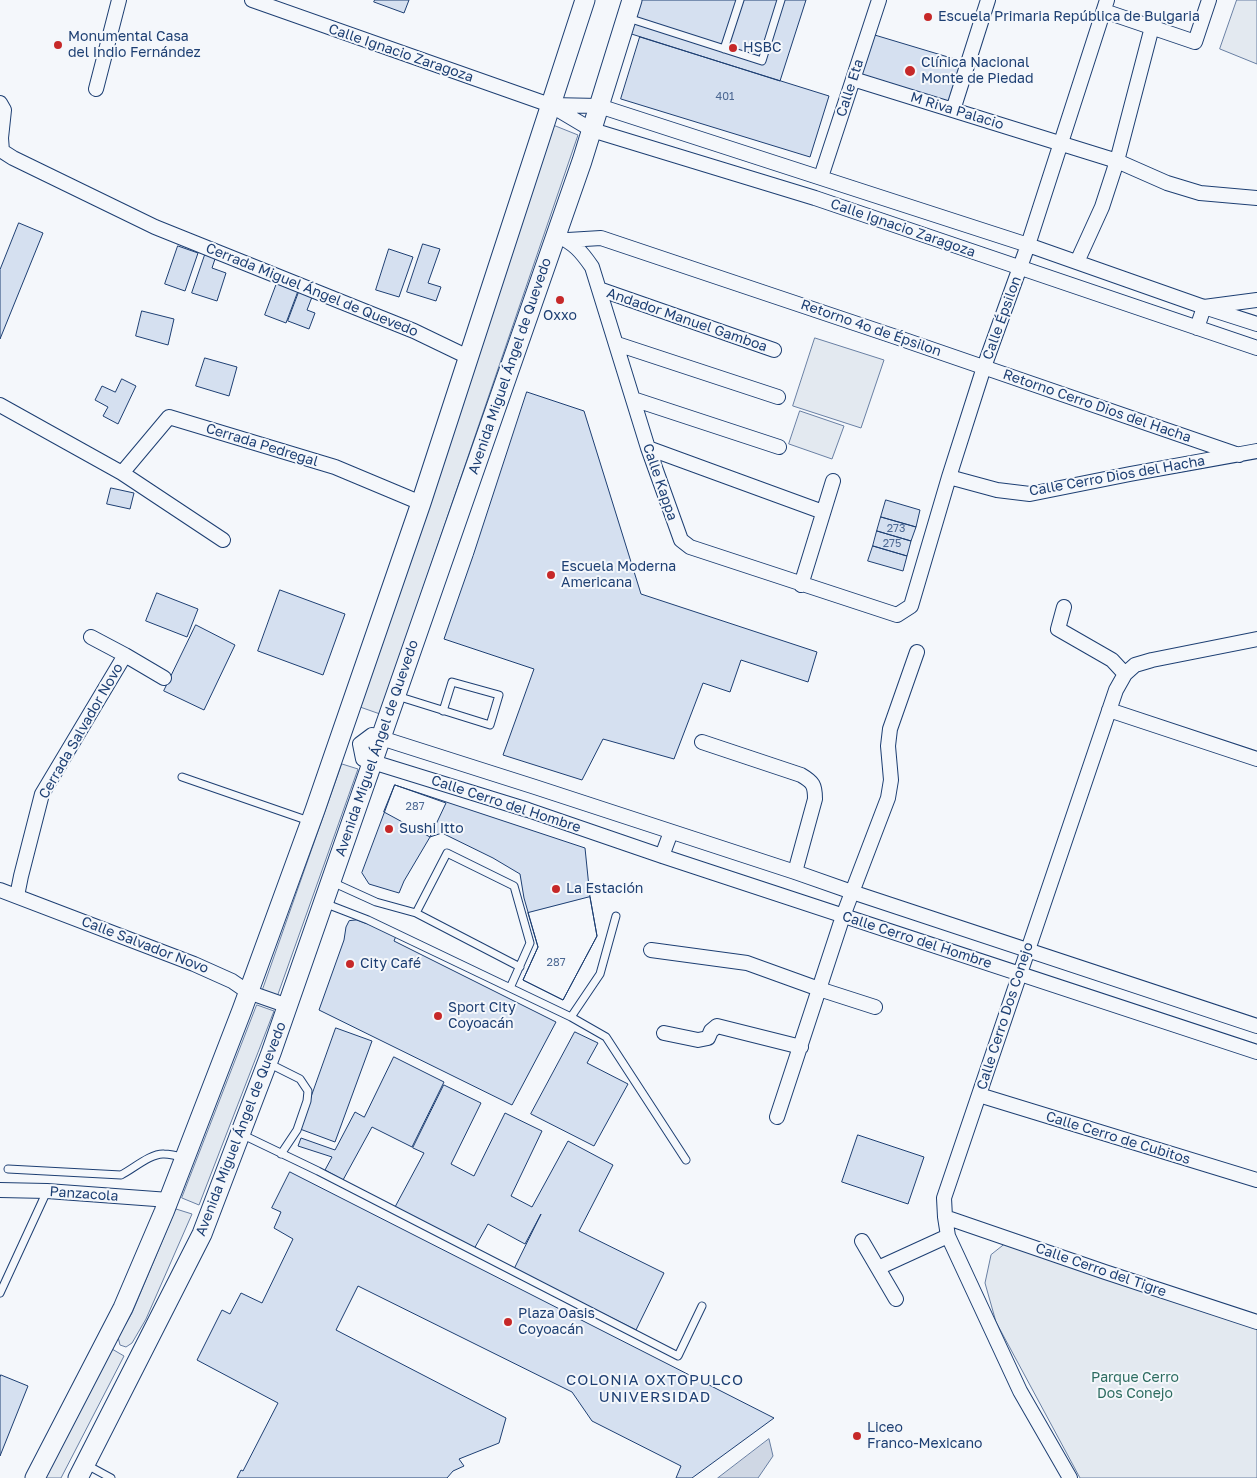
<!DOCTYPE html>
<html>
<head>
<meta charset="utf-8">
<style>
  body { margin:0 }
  canvas { display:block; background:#f4f7fb }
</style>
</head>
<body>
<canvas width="1257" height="1478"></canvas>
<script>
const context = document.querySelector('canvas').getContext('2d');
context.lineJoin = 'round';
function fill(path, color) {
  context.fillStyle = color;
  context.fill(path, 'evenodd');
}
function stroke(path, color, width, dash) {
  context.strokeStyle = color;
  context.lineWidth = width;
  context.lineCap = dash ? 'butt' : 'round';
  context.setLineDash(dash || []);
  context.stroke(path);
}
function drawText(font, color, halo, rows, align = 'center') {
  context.font = font + ' "Golos Text",sans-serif';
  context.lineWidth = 4;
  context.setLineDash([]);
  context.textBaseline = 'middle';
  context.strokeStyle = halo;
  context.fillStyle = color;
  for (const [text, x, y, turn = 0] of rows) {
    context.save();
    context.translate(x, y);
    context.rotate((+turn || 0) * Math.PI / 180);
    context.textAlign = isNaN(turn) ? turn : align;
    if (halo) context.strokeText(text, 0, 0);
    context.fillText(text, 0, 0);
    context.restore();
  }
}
const green = new Path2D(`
  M1237,0H1257V64L1220,49Z
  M553,125L578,135L380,714L360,707Z
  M815,338L884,360L861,428L793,406Z
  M800,411L844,426L832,459L789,444Z
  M342,764L358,769L277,997L262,992Z
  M257,1005L274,1011L199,1205L182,1198Z
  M176,1209L192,1214L146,1319L132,1343L126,1347L120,1345L118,1337L132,1313Z
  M1005,1244L1257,1329V1478H1080L996,1322L985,1283L991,1255Z
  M112,1349L124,1356L61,1478H43Z`);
fill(green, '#e3e9f0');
stroke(green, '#687fa3', 1);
const water = new Path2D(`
  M769,1439L773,1456L758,1478H718Z`);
fill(water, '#cfd7e4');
stroke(water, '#687fa3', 1);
const building = new Path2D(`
  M375,0H409L404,13L374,2Z
  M632,0H806L780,81L622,31Z
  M868,33L968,63L953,110L853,79Z
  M640,37L829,96L810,157L621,99Z
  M19,223L43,233L0,339V270Z
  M423,244L440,249L428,283L441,287L436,301L407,292Z
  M178,246L198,253L185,291L165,284Z
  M389,249L413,257L399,297L376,290Z
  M206,252L216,256L212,268L226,273L217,301L192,293Z
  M277,283L298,291L286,323L265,315Z
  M299,292L312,297L307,310L315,313L309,329L288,321Z
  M142,311L174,319L168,345L136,336Z
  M205,358L237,367L229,396L196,386Z
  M122,379L136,386L118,424L103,416L108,407L95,400L102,386L115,392Z
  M527,392L584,411L641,594L817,652L808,682L741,660L730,692L703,683L674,759L603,739L582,780L503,755L534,669L444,639L473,556Z
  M111,488L134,493L130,509L107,504Z
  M886,500L920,510L916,527L881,517Z
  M881,517L916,527L911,541L877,531Z
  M877,531L911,541L907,556L873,546Z
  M873,546L907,556L903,571L868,561Z
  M280,590L345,614L323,675L258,651Z
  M157,593L198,609L187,637L146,621Z
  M196,625L235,645L204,710L164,691Z
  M395,785L446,803L430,837L384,812Z
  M395,785L585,848L590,897L597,936L563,1000L523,980L538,947L524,898L520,874L493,858L442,833L430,837L404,881L399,893L369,884L362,873Z
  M590,897L597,936L563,1000L523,980L538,947L528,913Z
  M357,920L376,927L396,936L394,941L556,1022L512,1105L319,1010L344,940L346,927L349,921Z
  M336,1028L372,1041L335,1142L300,1129Z
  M575,1032L598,1043L587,1063L628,1084L594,1146L531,1114Z
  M394,1057L444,1082L412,1147L372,1127L343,1180L325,1170L332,1157L298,1146L301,1138L335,1150L355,1112L364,1117Z
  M444,1085L481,1103L451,1164L474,1176L505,1113L542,1131L511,1196L532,1207L568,1141L613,1165L579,1231L664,1273L636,1330L514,1269L541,1214L525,1244L488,1224L474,1249L395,1207L424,1153L413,1148Z
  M858,1135L924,1157L908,1204L842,1182Z
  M290,1172L774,1418L692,1478H676L681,1466L592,1421L572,1392L358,1286L336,1330L506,1418L499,1443L459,1459L464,1466L453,1471L447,1478H237L241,1470L243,1471L278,1403L197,1360L222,1310L230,1314L241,1293L262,1303L293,1239L274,1228L281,1212L272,1208Z
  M1,1375L28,1386L0,1456V1378Z`);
fill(building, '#d5e0f0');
stroke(building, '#1d3f73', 1);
const lane = new Path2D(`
  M628,18L762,61L781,0
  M724,49L740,0
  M397,696L490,725L499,695L452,682L443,711
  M182,777L309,821
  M332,882L376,902L416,913L520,967
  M324,903L368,920L571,1017L600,974L616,916
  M416,913L447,853L514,886L530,943L510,988
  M571,1017L606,1037L686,1160
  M268,1063L300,1079L308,1091L307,1101L297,1130L281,1154
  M241,1134L318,1171L678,1356L702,1306
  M8,1169L121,1175C133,1169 151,1153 164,1154C171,1154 178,1156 185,1158
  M0,1293L47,1191
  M85,1464L111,1478`);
const street = new Path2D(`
  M252,0L550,105L592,130L815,198L1257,348
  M1104,11L1195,42L1209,0
  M853,79L1117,161L1167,183L1200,193L1257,198
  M96,89L119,0
  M0,103L4,110L1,138L2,151L13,158L155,227L414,331L468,357
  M551,105L599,106L1028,245L1204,307L1257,324
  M953,110L988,0
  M821,177L879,0
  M556,235C574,243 581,251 592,267L648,448L681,540L690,547L897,615L911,606L949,477L984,367L1028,245L1107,0
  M568,240L601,238L893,336L1239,455
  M1077,262L1102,207L1117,161L1152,27
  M599,289L774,350
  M1197,328L1204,307L1257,300
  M617,344L778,397
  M633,399L779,447
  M0,405L122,473L223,540
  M648,448L823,512
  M122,473L169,417L335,467L421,503
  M949,477L997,490L1030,494L1130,474L1257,451
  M801,585L833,481
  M1064,607L1058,629L1112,660L1125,674
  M91,637L125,655L164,678
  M1109,710L1257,759
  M702,742L801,775C813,782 815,785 815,799L795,872
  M360,744L363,759L528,810L662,856L1257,1052
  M360,744L372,735L381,738L535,787L795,872L852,892L1257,1026
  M662,856L671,832
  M0,890L194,964L232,981L248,992L288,1006
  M17,896L21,876L42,794L125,655
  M651,950L747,963L819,989L875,1007
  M664,1033L698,1040L708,1038L711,1031L717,1026L801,1047
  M979,1095L1257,1180
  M777,1117L843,916L888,798L891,780L888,746L890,729L917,652
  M0,1190L47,1191L169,1200
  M945,1217L1105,1272L1257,1322
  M862,1241L896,1299
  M878,1268L948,1236
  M1070,1478L1020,1391L948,1236L945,1217L944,1198L1116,690L1125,674L1135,665L1152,660L1257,639`);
const secondary = new Path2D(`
  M35,1478L123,1308L164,1212L242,1010L315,810L421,503L585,0
  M78,1478L202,1234L271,1053L582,161L632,0`);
stroke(lane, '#1d3f73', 9);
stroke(street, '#1d3f73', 16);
stroke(secondary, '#1d3f73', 21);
stroke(lane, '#f4f7fb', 7);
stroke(street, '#f4f7fb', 14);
stroke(secondary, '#f4f7fb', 19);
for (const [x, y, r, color] of [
  [928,17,5,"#c62828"],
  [58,45,5,"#c62828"],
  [733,48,5,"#c62828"],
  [910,71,6,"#c62828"],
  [560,300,5,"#c62828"],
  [551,575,5,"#c62828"],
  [389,829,5,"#c62828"],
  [556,889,5,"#c62828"],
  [350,964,5,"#c62828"],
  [438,1016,5,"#c62828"],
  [508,1322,5,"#c62828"],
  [857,1436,5,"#c62828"]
]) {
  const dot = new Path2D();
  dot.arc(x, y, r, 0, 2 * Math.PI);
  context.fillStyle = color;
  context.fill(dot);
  stroke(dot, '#f4f7fb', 2);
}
drawText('11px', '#4b6792', null, [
  ["401",725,97],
  ["273",896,529],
  ["275",892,544],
  ["287",415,807],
  ["287",556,963]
]);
drawText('14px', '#1d3f73', '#f4f7fb', [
  ["Escuela Primaria República de Bulgaria",938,17],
  ["Monumental Casa",68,37],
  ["del Indio Fernández",68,53],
  ["HSBC",743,48],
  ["Clínica Nacional",921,63],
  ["Monte de Piedad",921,79],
  ["Oxxo",560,316,"center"],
  ["Escuela Moderna",561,567],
  ["Americana",561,583],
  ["Sushi Itto",399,829],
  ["La Estación",566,889],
  ["City Café",360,964],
  ["Sport City",448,1008],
  ["Coyoacán",448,1024],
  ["Plaza Oasis",518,1314],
  ["Coyoacán",518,1330],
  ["Liceo",867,1428],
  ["Franco-Mexicano",867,1444]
], 'left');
drawText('14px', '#1d3f73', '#f4f7fb', [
  ["Calle Ignacio Zaragoza",401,53,19],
  ["Calle Eta",850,88,-72],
  ["M Riva Palacio",957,111,17],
  ["Calle Ignacio Zaragoza",903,228,19],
  ["Cerrada Miguel Ángel de Quevedo",312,290,22],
  ["Calle Épsilon",1002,318,-70],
  ["Andador Manuel Gamboa",687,320,19],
  ["Retorno 4o de Épsilon",871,328,19],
  ["Avenida Miguel Ángel de Quevedo",510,366,-71],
  ["Retorno Cerro Dios del Hacha",1097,406,19],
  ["Cerrada Pedregal",262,445,17],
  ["Calle Cerro Dios del Hacha",1117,476,-10],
  ["Calle Kappa",660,482,71],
  ["Cerrada Salvador Novo",81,731,-60],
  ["Avenida Miguel Ángel de Quevedo",377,748,-71],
  ["Calle Cerro del Hombre",506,804,18],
  ["Calle Cerro del Hombre",917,940,18],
  ["Calle Salvador Novo",145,945,21],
  ["Calle Cerro Dos Conejo",1005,1016,-72],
  ["Avenida Miguel Ángel de Quevedo",241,1129,-69],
  ["Calle Cerro de Cubitos",1118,1138,17],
  ["Panzacola",84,1194,4],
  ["Calle Cerro del Tigre",1101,1270,19]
]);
drawText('14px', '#2c6c60', '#f4f7fb', [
  ["Parque Cerro",1135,1378],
  ["Dos Conejo",1135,1394]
]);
context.letterSpacing = '1px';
drawText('15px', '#1d3f73', '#f4f7fb', [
  ["COLONIA OXTOPULCO",655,1380],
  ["UNIVERSIDAD",655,1397]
]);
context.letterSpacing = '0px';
</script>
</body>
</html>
